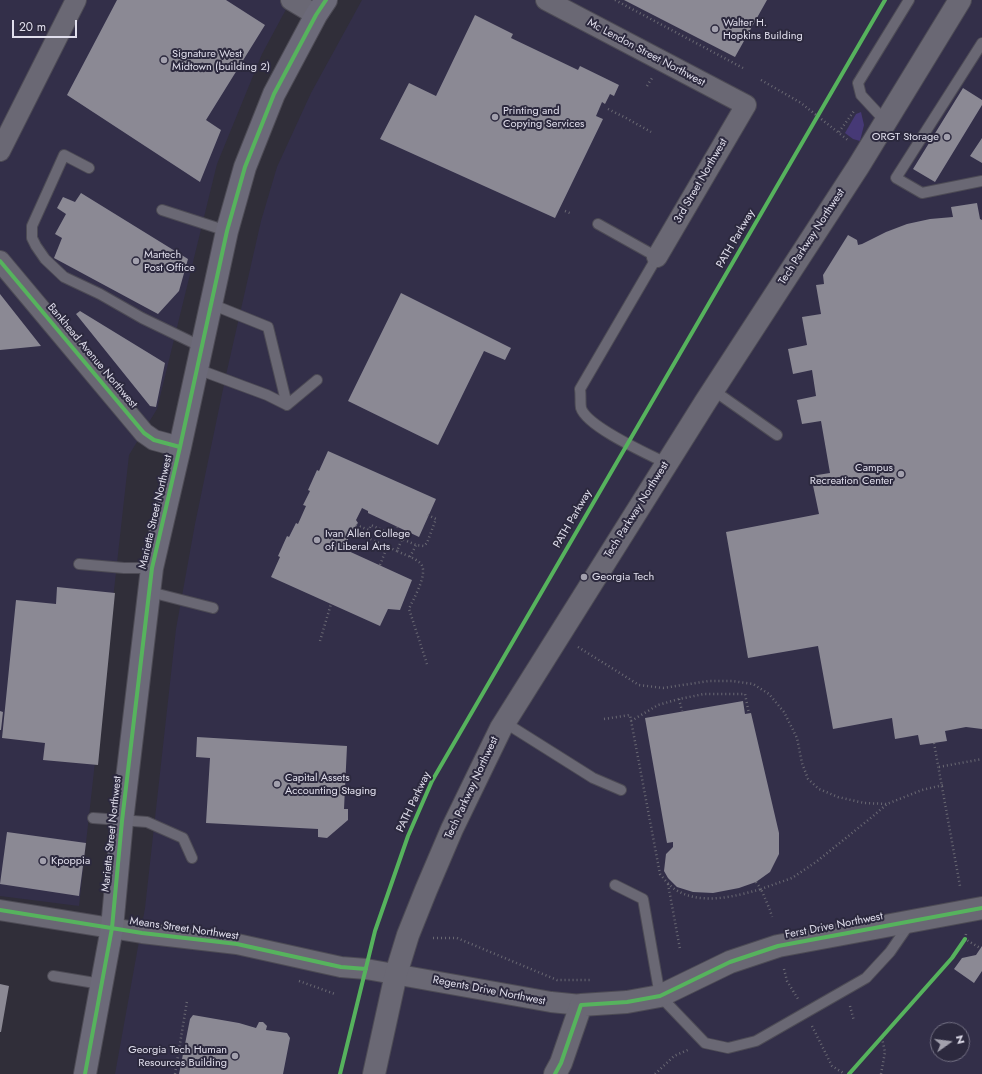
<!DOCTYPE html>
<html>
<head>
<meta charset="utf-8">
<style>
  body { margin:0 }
  #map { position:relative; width:982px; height:1074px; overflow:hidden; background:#302e39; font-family:Jost,sans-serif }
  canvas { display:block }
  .north { position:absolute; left:930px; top:1022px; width:40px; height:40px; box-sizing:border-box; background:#2c293e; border:1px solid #747184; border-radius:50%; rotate:76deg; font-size:11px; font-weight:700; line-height:16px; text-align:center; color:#e0deec }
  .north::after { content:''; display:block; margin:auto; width:14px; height:18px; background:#a2a0ad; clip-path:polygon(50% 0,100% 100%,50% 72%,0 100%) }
  .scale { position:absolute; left:12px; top:20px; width:65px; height:18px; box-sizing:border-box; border:2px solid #e0deec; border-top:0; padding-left:5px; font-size:12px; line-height:14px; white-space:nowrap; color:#e0deec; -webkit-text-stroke:3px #2c293e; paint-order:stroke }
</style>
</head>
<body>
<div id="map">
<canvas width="982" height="1074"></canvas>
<div class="north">N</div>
<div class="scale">20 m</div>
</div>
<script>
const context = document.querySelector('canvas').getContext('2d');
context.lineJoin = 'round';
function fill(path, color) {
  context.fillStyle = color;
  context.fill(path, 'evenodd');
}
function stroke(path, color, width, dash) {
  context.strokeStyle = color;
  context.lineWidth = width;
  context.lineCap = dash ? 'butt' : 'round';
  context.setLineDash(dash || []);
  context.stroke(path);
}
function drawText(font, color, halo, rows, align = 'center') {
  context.font = font + ' Jost,sans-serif';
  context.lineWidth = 4;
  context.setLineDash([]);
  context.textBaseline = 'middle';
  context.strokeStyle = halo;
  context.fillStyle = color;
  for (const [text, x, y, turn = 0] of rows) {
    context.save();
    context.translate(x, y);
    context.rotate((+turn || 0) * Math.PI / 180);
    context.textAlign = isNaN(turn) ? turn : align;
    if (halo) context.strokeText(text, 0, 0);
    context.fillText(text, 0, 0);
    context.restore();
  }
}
fill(new Path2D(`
  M0,0H291L262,54L217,164L157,409L129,455L79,906L0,896Z
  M362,0H982V1074H115L145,908L176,629L195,524L226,375L261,221L277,167L311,93ZM938,1030H962V1054H938Z`), '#332f49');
fill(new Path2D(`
  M861,112L864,125L860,141L853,139L845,133L856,114Z`), '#463976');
fill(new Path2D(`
  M117,0H226L265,25L206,120L221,130L200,182L67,95Z
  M624,0H767L735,57Z
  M475,15L513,34L511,38L578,70L580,66L619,85L614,96L610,94L605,104L602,102L596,116L603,119L555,218L380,139L409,83L436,96Z
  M963,88L982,100V105L935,182L913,169Z
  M982,138V163L970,156Z
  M81,193L188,259L179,291L158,314L54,258L62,238L55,234L66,214L57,208L63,197L75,202Z
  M977,203L980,219L982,220V729L966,727L945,731L947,741L920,745L918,735L895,739L892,718L833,729L818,646L748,658L726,532L819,514L811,476L830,473L821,421L802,424L797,400L816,396L812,370L793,374L788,349L807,345L802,317L821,314L816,285L824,284L823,275L848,235L857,240L858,245L862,244L886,232L907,224L930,219L953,217L951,207Z
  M401,293L511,348L505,360L484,351L438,445L348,401Z
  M0,294L41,346L0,350Z
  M80,311L165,363L156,407L150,406L76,314Z
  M328,451L436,499L419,537L368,513V511L362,508L356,520L358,523L356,525L355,529L352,530L344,549L412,580L400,610L388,609L380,626L271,577L280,557L278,556L287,536L289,537L296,523L298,524L306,506L303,505L310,491L308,490L317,470L319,471Z
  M57,587L115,593L98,765L43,760L45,743L2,738L16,600L56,604Z
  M743,701L745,714L751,713L779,833V854L770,872L756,882L739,888L713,893L693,892L677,887L668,878L664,871L666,854L673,847V842L667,843L645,718Z
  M0,711L3,712L1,730H0Z
  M197,737L347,746L344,809H348V820L327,838L318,837V829L206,823L210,758L196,757Z
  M7,832L86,843L79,896L0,884Z
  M982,946V971L974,983L954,969L962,958L976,955Z
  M0,984L9,986L1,1032H0Z
  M193,1015L239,1023L256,1028L259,1022H263L267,1026L266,1030L287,1033L290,1038L283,1074H179L190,1019Z`), '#8b8994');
const service = new Path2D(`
  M982,43L896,178L922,193L982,181
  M886,122L861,95L858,83L909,0
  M89,168L64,155L32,226V238L36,246L45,259L64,277L100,294L142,318L202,347
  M162,210L227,231
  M598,224L657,257L580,389C581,395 580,402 581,408C587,427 648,454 666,463
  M211,304L268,327L287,405
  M197,369L267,395L287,405
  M713,390L777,435
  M287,405L317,380
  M79,564L124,568H152
  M150,592L213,608
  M504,722L593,778L621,790
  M93,818L147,822L183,838L192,858
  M615,885L643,899L660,996L705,1043L728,1048L756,1041L866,978L890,952L910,923
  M53,976L101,984`);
const minor = new Path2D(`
  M291,0L316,15
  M546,0L746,105L657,257
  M0,151L76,0
  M0,261L144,433L154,440L180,447
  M0,910L142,933L237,944L341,967L366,969L551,1002L581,1005`);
const tertiary = new Path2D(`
  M374,1074L396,974L408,935L426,890L452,829L501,728L706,401L858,167L960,0
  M555,1074L561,1063L581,1005L627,1002L660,996L730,962L778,946L982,908`);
const secondary = new Path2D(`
  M85,1074L112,928L122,821L152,568L180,447L227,231L245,167L274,94L316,15L326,0`);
stroke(service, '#4d4b55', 12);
stroke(minor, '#4d4b55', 22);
stroke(tertiary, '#4d4b55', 24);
stroke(secondary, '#4d4b55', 24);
stroke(new Path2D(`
  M615,0L743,68
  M761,80L801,103L849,141
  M647,86L652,78
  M608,109L626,118L651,132
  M839,132L854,111
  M565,211L572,214
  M356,525L369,530
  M394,535L397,527
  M397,551L366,537L371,525L402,539
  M410,557L416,545
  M380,565L387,547
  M320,641L331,604
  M578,647L639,685L663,688L709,681H732L753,684L769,694L784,712L797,738L802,763L808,779L819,789L838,797L864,803L887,804
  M427,664L409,609C413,599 430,572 420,563C415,558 403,554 397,551L402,539L416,545L424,546L427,543L436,519L428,515
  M679,699L682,711
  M604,719L630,715L660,874C664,879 668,884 673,888C698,906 734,897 761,889L770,910L772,917
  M631,721L658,705L679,699L704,694H745L749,714
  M934,743L960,886
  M939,767L982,759
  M756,882L761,889L792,878L816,862L872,817L887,804L922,790L943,785
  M668,884L680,949
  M966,934L965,939L980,948
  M433,938H457L557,980H590
  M784,969L787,981L798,999
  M299,981L335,994
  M850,1006L854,1021
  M812,1026L832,1066L845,1074
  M175,1074L187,1001
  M655,1074L674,1056L690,1049
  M881,1074L885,1052L882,1038`), '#6a6973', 2.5, [1, 3]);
stroke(service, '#6a6874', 10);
stroke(minor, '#6a6874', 20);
stroke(tertiary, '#6a6874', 22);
stroke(secondary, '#6c6a79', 22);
stroke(new Path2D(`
  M0,261L144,433L154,440L180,447
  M0,910L142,933L237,944L341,967L366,969
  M85,1074L112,928L122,821L152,568L180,447L227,231L245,167L274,94L316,15L326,0
  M340,1074L375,931L408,836L432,781L885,0
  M555,1074L561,1063L581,1005L627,1002L660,996L730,962L778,946L982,908
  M849,1074L952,958L965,939`), '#56b35d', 4);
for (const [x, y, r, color] of [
  [715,29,4,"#a2a0ad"],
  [164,60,4,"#a2a0ad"],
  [495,117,4,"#a2a0ad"],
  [947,137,4,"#a2a0ad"],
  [136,261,4,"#a2a0ad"],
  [901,474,4,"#a2a0ad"],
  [317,540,4,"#a2a0ad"],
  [584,577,4,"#a2a0ad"],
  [277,784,4,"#a2a0ad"],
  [43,861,4,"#a2a0ad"],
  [235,1056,4,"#a2a0ad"]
]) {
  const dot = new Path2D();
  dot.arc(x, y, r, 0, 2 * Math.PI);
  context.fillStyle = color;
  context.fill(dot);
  stroke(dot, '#2c293e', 1.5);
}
drawText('11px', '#e0deec', '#2c293e', [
  ["Walter H.",723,23],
  ["Hopkins Building",723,36],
  ["Signature West",172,54],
  ["Midtown (building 2)",172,67],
  ["Printing and",503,111],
  ["Copying Services",503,124],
  ["ORGT Storage",939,137,"right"],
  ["Martech",144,255],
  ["Post Office",144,268],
  ["Campus",893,468,"right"],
  ["Recreation Center",893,481,"right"],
  ["Ivan Allen College",325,534],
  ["of Liberal Arts",325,547],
  ["Georgia Tech",592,577],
  ["Capital Assets",285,778],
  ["Accounting Staging",285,791],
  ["Kpoppia",51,861],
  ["Georgia Tech Human",227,1050,"right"],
  ["Resources Building",227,1063,"right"]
], 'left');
drawText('11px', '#e0deec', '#2c293e', [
  ["Mc Lendon Street Northwest",646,53,28],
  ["3rd Street Northwest",701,181,-60],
  ["Tech Parkway Northwest",812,237,-57],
  ["PATH Parkway",736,239,-60],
  ["Bankhead Avenue Northwest",92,356,50],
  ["Tech Parkway Northwest",637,510,-58],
  ["Marietta Street Northwest",156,512,-77],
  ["PATH Parkway",573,519,-60],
  ["Tech Parkway Northwest",472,788,-65],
  ["PATH Parkway",414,802,-65],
  ["Marietta Street Northwest",112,834,-84],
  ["Ferst Drive Northwest",834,926,-11],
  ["Means Street Northwest",184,929,8],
  ["Regents Drive Northwest",489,991,11]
]);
</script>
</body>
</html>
